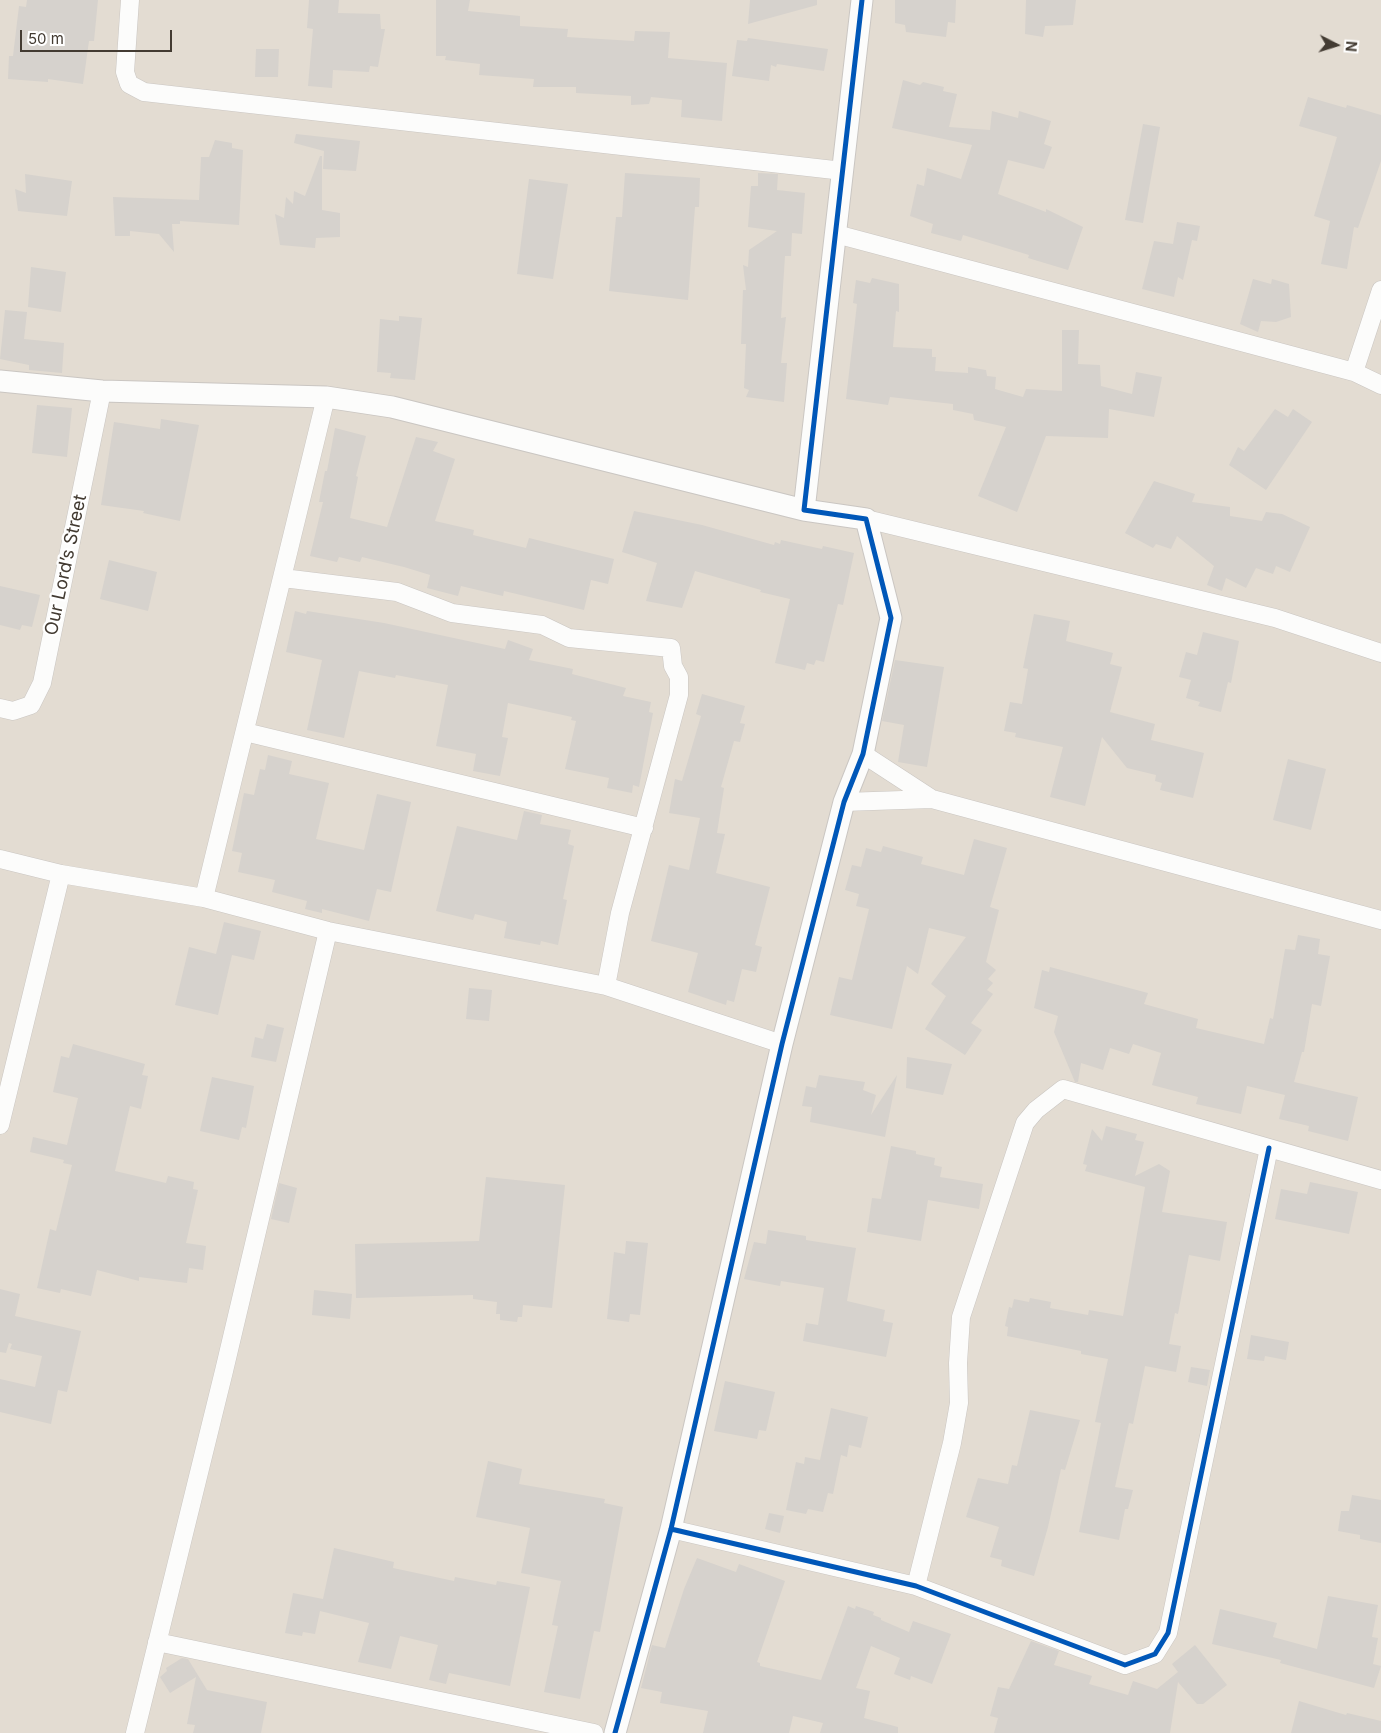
<!DOCTYPE html>
<meta charset="utf-8">
<style>
body{margin:0}
#map{position:relative;width:1381px;height:1733px;overflow:hidden;background:#eeeae6;font-family:Inter,sans-serif}
canvas{display:block}
.north{position:absolute;left:1311px;top:20px;width:50px;height:50px;-webkit-text-stroke:4px #fff;paint-order:stroke;rotate:95deg;font-size:14px;font-weight:700;line-height:20px;text-align:center;color:#433b32}
.north::after{content:'';display:block;margin:auto;width:18px;height:22px;background:#433b32;clip-path:polygon(50% 0,100% 100%,50% 72%,0 100%)}
.scale{position:absolute;left:20px;top:30px;width:152px;height:22px;box-sizing:border-box;border:2px solid #433b32;border-top:0;padding-left:6px;font-size:15px;line-height:18px;white-space:nowrap;color:#433b32;-webkit-text-stroke:4px #fff;paint-order:stroke}
</style>
<div id="map">
<canvas width="1381" height="1733"></canvas>
<div class="north">N</div>
<div class="scale">50 m</div>
</div>
<script>
const g = document.querySelector('canvas').getContext('2d');
g.lineJoin = 'round';
function fillPath(path, color) { g.fillStyle = color; g.fill(path, 'evenodd'); }
const toPath = rows => new Path2D(rows.map(r => 'M' + r).join(''));
function strokePath(path, color, width, dash) { g.strokeStyle = color; g.lineWidth = width; g.lineCap = dash ? 'butt' : 'round'; g.setLineDash(dash || []); g.stroke(path); }
function write(font, color, halo, rows, align = 'center') {
  g.font = font + ' Inter,sans-serif'; g.lineWidth = 4.5; g.setLineDash([]); g.textBaseline = 'middle'; g.strokeStyle = halo; g.fillStyle = color; for (const [text, x, y, turn = 0] of rows) {
    g.save(); g.translate(x, y); g.rotate((+turn || 0) * Math.PI / 180); g.textAlign = isNaN(turn) ? turn : align; if (halo) g.strokeText(text, 0, 0); g.fillText(text, 0, 0); g.restore();
  }
}
const residential = toPath([
 [0,0,1381,0,1381,1733,0,1733]
]);
const building = toPath([
 [27,0,98,0,94,41,89,41,83,84,48,79,48,82,8,79,9,56,13,56,19,6,26,7],
 [309,0,339,0,338,13,380,14,381,29,385,29,378,67,370,66,369,72,333,70,332,88,308,86,313,29,307,28],
 [436,0,470,0,468,11,520,16,520,26,568,29,567,37,634,41,635,31,670,32,668,58,727,63,722,121,681,117,682,100,651,97,649,104,631,105,631,96,576,93,576,87,533,87,534,79,479,75,480,64,445,60,446,56,436,56],
 [750,0,817,0,817,5,748,24],
 [895,0,956,0,955,23,948,22,946,37,906,32,905,25,895,23],
 [1026,0,1076,0,1073,25,1045,26,1043,37,1025,34],
 [748,38,828,49,824,71,777,64,776,67,771,65,769,81,732,76,737,40,747,41],
 [256,49,279,49,278,77,255,77],
 [903,80,920,85,923,82,944,87,943,91,957,94,949,127,990,130,992,111,1018,118,1019,111,1051,121,1044,144,1052,147,1044,169,1008,160,998,194,1046,212,1046,209,1083,227,1068,270,1028,258,1029,255,963,235,961,241,931,233,933,224,910,216,917,184,924,186,927,168,961,179,972,145,892,128],
 [1308,97,1346,108,1347,105,1381,115,1381,161,1358,228,1354,227,1347,269,1321,264,1330,221,1314,216,1337,137,1299,126],
 [1143,124,1160,127,1143,223,1125,220],
 [296,134,360,141,356,171,323,169,324,151,294,143],
 [215,140,232,143,232,148,243,150,239,225,180,221,180,224,172,224,174,252,159,234,130,231,130,236,115,236,113,197,199,200,201,157,209,157],
 [320,156,322,156,322,210,340,213,340,237,316,238,315,248,280,245,275,214,284,218,286,197,293,204,294,191,305,196],
 [625,173,700,178,699,207,695,207,688,300,609,291,616,217,622,217],
 [758,173,778,174,777,190,805,193,802,234,792,233,791,256,785,256,781,318,786,317,781,363,787,363,784,402,746,397,749,390,744,388,746,344,741,344,743,290,746,290,743,265,748,267,749,250,777,231,748,227,751,186,758,186],
 [25,174,72,181,67,216,18,211,15,189,26,193],
 [529,179,568,184,553,279,517,274],
 [1177,222,1200,226,1197,241,1192,240,1183,280,1178,277,1174,297,1142,289,1154,241,1173,244],
 [31,267,66,272,61,312,28,307],
 [872,278,899,284,899,312,896,311,893,347,932,349,932,357,936,357,935,371,968,373,968,367,986,370,987,376,996,377,995,389,1023,397,1026,389,1062,391,1062,330,1079,330,1078,364,1100,365,1101,386,1132,394,1136,372,1162,377,1154,417,1109,409,1108,438,1046,436,1017,512,978,496,1006,427,974,420,973,414,953,410,953,404,890,397,888,405,846,399,857,304,853,303,856,280,870,283],
 [1253,279,1271,284,1272,279,1289,284,1291,317,1276,322,1261,321,1258,332,1240,324],
 [5,310,27,312,24,339,64,343,62,373,29,370,29,365,0,359],
 [399,316,422,318,415,380,390,378,391,373,377,372,380,319,399,321],
 [37,405,72,408,67,457,32,453],
 [1275,409,1288,417,1293,409,1312,422,1266,490,1229,465,1238,447,1244,451],
 [161,419,199,425,180,521,143,513,144,511,101,505,114,422,160,429],
 [335,428,366,436,356,476,358,477,350,518,387,527,416,437,438,442,433,451,455,459,435,521,474,530,473,535,526,548,529,538,614,559,608,584,591,580,584,610,504,591,503,596,461,586,458,596,427,588,430,575,404,567,362,557,360,562,339,557,337,562,310,556,323,502,319,502,325,471,327,471],
 [1154,481,1195,494,1192,502,1230,507,1230,516,1262,521,1266,512,1282,514,1310,527,1290,572,1276,566,1273,574,1256,568,1246,588,1226,578,1222,591,1207,585,1214,566,1177,536,1171,549,1156,544,1153,548,1125,533],
 [634,511,702,525,774,545,775,542,780,544,781,540,822,549,823,546,854,553,843,605,838,604,824,662,816,660,814,665,807,663,805,670,775,663,790,599,760,592,761,590,695,571,682,608,646,601,657,563,622,552],
 [109,560,157,572,148,611,100,599],
 [0,586,40,595,32,627,22,625,20,630,0,625],
 [295,611,306,614,307,611,384,623,505,649,508,640,533,649,529,660,573,669,572,674,626,688,623,696,651,702,649,712,653,713,639,787,633,785,632,793,607,788,609,778,565,769,576,721,571,720,572,717,508,703,502,737,508,738,500,776,473,771,476,754,436,746,448,685,396,675,395,678,359,671,344,738,307,730,322,660,286,652],
 [1034,614,1070,621,1066,641,1113,653,1110,664,1122,667,1110,712,1155,724,1151,740,1204,753,1193,798,1160,790,1162,783,1155,781,1156,775,1127,768,1102,737,1085,806,1050,797,1063,747,1015,737,1016,733,1004,731,1010,702,1022,704,1028,669,1023,668],
 [1203,632,1239,641,1231,683,1228,682,1221,712,1198,706,1200,702,1186,698,1191,680,1179,677,1186,652,1197,655],
 [895,660,944,667,927,767,898,762,904,725,882,721],
 [702,694,745,706,740,723,745,724,740,742,734,741,721,787,724,788,717,833,725,834,716,873,770,887,755,945,762,947,756,972,742,969,734,1002,727,1000,726,1005,688,992,698,953,651,941,669,865,689,870,700,818,669,813,675,779,682,781,701,716,696,714],
 [268,755,292,761,289,774,329,783,316,839,364,850,377,794,411,802,391,892,377,889,369,921,322,909,322,913,305,909,307,901,272,892,275,880,238,872,242,853,232,851,244,793,254,795,260,769,265,770],
 [1288,759,1326,769,1311,830,1273,820],
 [524,811,542,815,540,824,571,830,568,844,574,846,563,899,567,900,558,945,541,941,540,945,504,938,507,922,475,914,473,920,436,911,457,826,517,840],
 [974,839,1007,848,990,907,999,910,986,962,996,970,988,979,993,983,987,990,993,994,971,1023,982,1030,965,1055,925,1029,946,996,931,984,966,937,929,928,918,974,907,966,892,1029,830,1015,839,977,852,980,869,909,856,906,859,894,845,890,852,865,861,867,866,848,881,852,883,846,923,857,921,864,964,875],
 [224,922,261,931,254,960,232,955,218,1015,175,1005,189,947,216,954],
 [1298,935,1320,939,1318,954,1330,956,1321,1006,1312,1004,1304,1052,1302,1052,1294,1082,1358,1097,1348,1141,1308,1131,1309,1126,1279,1119,1285,1095,1247,1086,1241,1114,1196,1104,1198,1097,1152,1085,1161,1053,1133,1044,1129,1054,1110,1048,1103,1070,1081,1063,1078,1082,1075,1082,1054,1032,1058,1016,1034,1008,1042,970,1049,972,1050,967,1148,993,1144,1004,1198,1019,1196,1028,1264,1044,1270,1018,1273,1019,1285,949,1295,950],
 [469,988,492,990,489,1021,466,1019],
 [267,1024,284,1028,276,1062,251,1057,255,1037,263,1039],
 [73,1044,145,1064,142,1075,148,1076,141,1109,130,1106,115,1171,166,1183,168,1176,194,1182,193,1189,198,1190,186,1243,206,1246,203,1270,189,1268,187,1283,139,1277,139,1281,97,1270,91,1296,61,1289,60,1293,37,1288,50,1229,56,1231,72,1165,63,1163,64,1160,30,1152,33,1137,67,1145,78,1098,53,1092,61,1056,69,1058],
 [907,1057,952,1064,943,1095,906,1088],
 [819,1075,865,1082,863,1090,876,1095,871,1115,897,1075,885,1137,810,1122,812,1107,802,1106,806,1086,816,1088],
 [212,1077,254,1086,246,1128,242,1127,239,1140,200,1131],
 [1106,1126,1137,1134,1135,1140,1144,1142,1135,1176,1159,1164,1170,1171,1162,1212,1227,1222,1220,1261,1189,1255,1178,1314,1175,1313,1169,1344,1181,1346,1176,1372,1145,1366,1133,1424,1129,1423,1115,1487,1133,1490,1128,1509,1125,1509,1119,1540,1079,1532,1101,1423,1095,1422,1108,1359,1081,1354,1081,1351,1007,1336,1008,1327,1005,1326,1009,1307,1012,1308,1014,1299,1029,1302,1030,1298,1051,1302,1050,1308,1088,1315,1089,1310,1123,1316,1145,1187,1085,1171,1087,1165,1083,1164,1092,1129,1102,1141],
 [891,1146,916,1151,916,1154,935,1158,934,1165,942,1167,940,1177,983,1184,979,1209,928,1200,921,1241,867,1232,872,1198,881,1199],
 [486,1177,565,1185,552,1308,523,1305,522,1317,518,1317,517,1322,500,1320,500,1314,496,1314,497,1302,473,1299,473,1295,356,1298,355,1244,479,1241],
 [1310,1182,1358,1192,1349,1234,1275,1219,1281,1189,1307,1194],
 [279,1183,297,1188,289,1223,271,1219],
 [768,1230,806,1236,806,1240,856,1248,847,1301,885,1310,883,1321,893,1323,886,1357,803,1341,806,1323,818,1325,824,1288,781,1281,780,1286,744,1279,754,1242,766,1244],
 [626,1241,648,1243,640,1315,630,1314,629,1322,607,1319,614,1252,625,1254],
 [0,1289,20,1294,15,1316,81,1331,67,1392,58,1390,51,1424,0,1412,0,1379,35,1387,42,1356,10,1349,12,1344,9,1343,6,1353,0,1352],
 [314,1290,352,1294,350,1319,312,1315],
 [1251,1335,1289,1342,1286,1360,1265,1356,1264,1361,1247,1359],
 [1191,1367,1210,1370,1207,1386,1188,1382],
 [725,1381,775,1392,766,1431,759,1430,757,1439,714,1431],
 [831,1408,868,1417,861,1448,849,1445,847,1457,841,1455,833,1494,828,1493,823,1512,808,1509,806,1514,786,1510,796,1462,804,1464,805,1457,820,1460],
 [1030,1410,1080,1420,1065,1470,1061,1469,1048,1527,1034,1576,1001,1566,1002,1560,990,1557,999,1527,966,1517,978,1478,1008,1484,1012,1465,1017,1466],
 [488,1461,522,1469,519,1484,605,1499,604,1503,623,1507,600,1632,594,1631,580,1699,544,1692,558,1626,552,1625,561,1581,521,1573,530,1528,476,1517],
 [1352,1495,1381,1500,1381,1543,1360,1539,1360,1535,1338,1531,1341,1511,1349,1511],
 [769,1513,784,1516,780,1533,765,1529],
 [334,1548,394,1562,393,1568,454,1581,455,1577,496,1585,497,1581,530,1587,510,1686,449,1673,446,1684,429,1680,438,1645,400,1636,391,1669,358,1662,369,1623,320,1611,315,1634,303,1632,302,1636,285,1633,293,1593,323,1599],
 [697,1558,736,1572,739,1564,785,1581,757,1662,760,1663,760,1666,821,1680,848,1606,855,1609,856,1606,874,1612,873,1615,881,1618,881,1620,909,1632,913,1621,951,1634,932,1684,911,1676,910,1680,894,1674,900,1658,871,1646,856,1688,870,1691,864,1718,898,1727,898,1733,820,1733,823,1723,793,1716,789,1733,703,1733,708,1711,660,1703,662,1692,641,1688,652,1645,665,1648,684,1589],
 [1328,1596,1378,1605,1372,1637,1378,1638,1373,1664,1381,1666,1374,1688,1280,1663,1281,1660,1212,1644,1220,1609,1277,1623,1273,1637,1317,1649],
 [1031,1641,1059,1651,1054,1665,1092,1676,1089,1684,1128,1695,1133,1681,1157,1689,1178,1672,1172,1664,1195,1645,1227,1685,1203,1704,1197,1704,1178,1682,1170,1733,994,1733,998,1718,990,1716,998,1687,1009,1689],
 [182,1658,188,1659,207,1690,267,1702,261,1733,193,1733,195,1725,187,1724,196,1677,170,1693,160,1677,167,1671,166,1668],
 [1299,1701,1346,1715,1347,1713,1381,1721,1381,1733,1291,1733]
]);
const minor = toPath([
 [130,0,125,72,129,84,144,92,843,171],
 [836,234,1354,372,1381,385],
 [1354,372,1381,290],
 [866,519,1275,618,1381,653],
 [283,578,397,592,452,613,542,625,569,638,671,648,673,666,679,677,679,695,620,913,606,986],
 [0,708,13,711,31,705,42,683,102,391],
 [245,732,644,828],
 [863,754,932,799],
 [844,802,932,799,1381,920],
 [0,859,61,874,204,898,328,931,606,986,782,1044],
 [204,898,326,397],
 [0,1125,61,874],
 [671,1529,916,1586,1125,1665,1155,1654,1168,1633,1269,1148],
 [916,1586,952,1443,959,1403,958,1363,961,1317,1025,1123,1036,1110,1063,1089,1381,1180],
 [157,1642,594,1733],
 [135,1733,224,1371,328,931]
]);
const tertiary = toPath([
 [0,381,102,391,326,397,392,407,804,510],
 [615,1733,671,1529,782,1044,844,802,863,754,891,618,866,519,804,510,862,0]
]);
const cycleway = toPath([
 [671,1529,916,1586,1125,1665,1155,1654,1168,1633,1269,1148],
 [615,1733,671,1529,782,1044,844,802,863,754,891,618,866,519,804,510,862,0]
]);
const streetNames = [
 ["Our Lord’s Street",66,565,-78]
];
fillPath(residential, '#e3dcd2');
fillPath(building, '#d6d2cd');
strokePath(minor, '#cac6c2', 19);
strokePath(tertiary, '#cac6c2', 23);
strokePath(minor, '#fcfcfb', 18);
strokePath(tertiary, '#fcfcfb', 21);
strokePath(cycleway, '#0057b8', 5);
write('18px', '#433b32', '#fff', streetNames);
</script>
